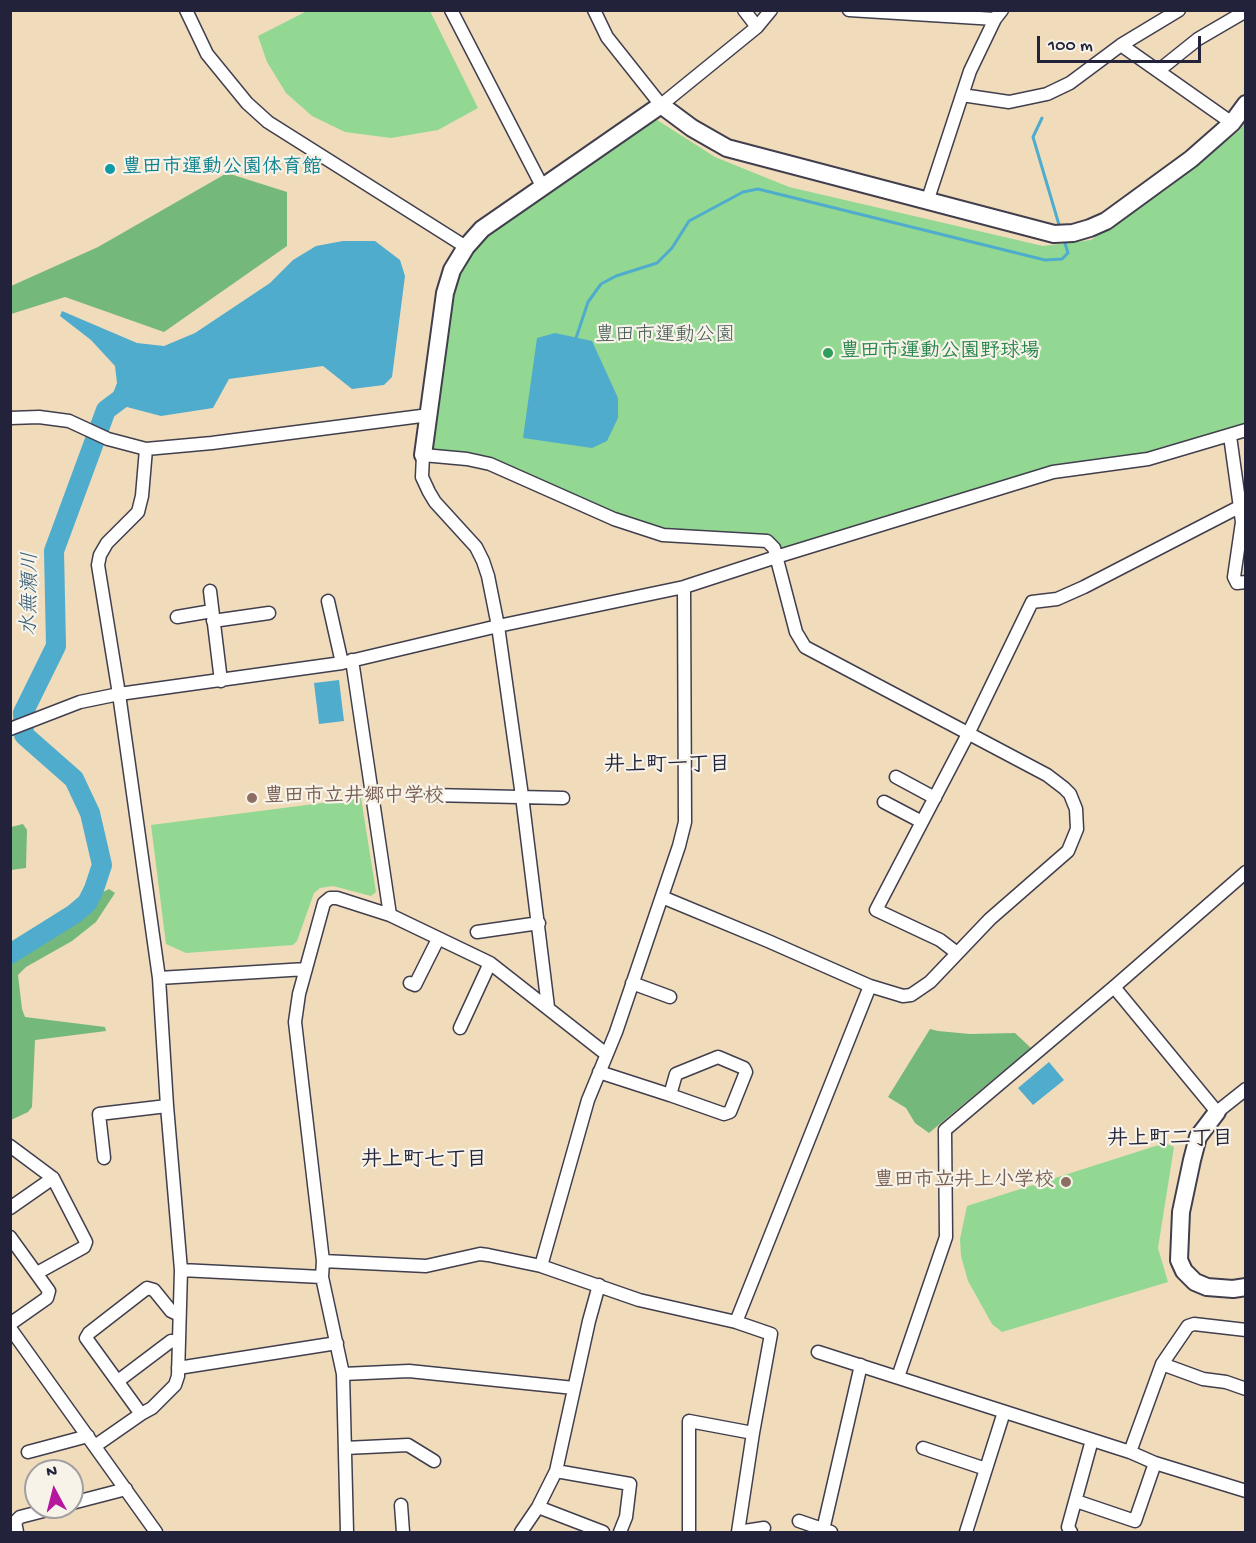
<!DOCTYPE html>
<meta charset="utf-8">
<style>
body{margin:0}
#map{position:relative;width:1256px;height:1543px;overflow:hidden;background:#f0dcbb;font-family:"Gochi Hand",sans-serif}
canvas{display:block}
.frame{position:absolute;inset:0;border:12px solid #22223b;pointer-events:none}
.north{position:absolute;left:24px;top:1459px;width:60px;height:60px;box-sizing:border-box;background:#f7f3e8;border:2px solid #a29fa3;border-radius:50%;rotate:353deg;font-size:16px;font-weight:700;line-height:24px;text-align:center;color:#22223b}
.north::after{content:'';display:block;margin:auto;width:21px;height:27px;background:#b5179e;clip-path:polygon(50% 0,100% 100%,50% 72%,0 100%)}
.scale{position:absolute;left:1037px;top:36px;width:164px;height:27px;box-sizing:border-box;border:3px solid #22223b;border-top:0;padding-left:8px;font-size:18px;line-height:21px;white-space:nowrap;color:#22223b;-webkit-text-stroke:4px #f7f3e8;paint-order:stroke}
</style>
<div id="map">
<canvas width="1256" height="1543"></canvas>
<div class="frame"></div>
<div class="north">N</div>
<div class="scale">100 m</div>
</div>
<script>
const g = document.querySelector('canvas').getContext('2d');
g.lineJoin = 'round';
function fillPath(path, color) { g.fillStyle = color; g.fill(path, 'evenodd'); }
const toPath = rows => new Path2D(rows.map(r => 'M' + r).join(''));
function strokePath(path, color, width, dash) { g.strokeStyle = color; g.lineWidth = width; g.lineCap = dash ? 'butt' : 'round'; g.setLineDash(dash || []); g.stroke(path); }
function write(font, color, halo, rows, align = 'center') {
  g.font = font + ' "Gochi Hand","Klee One",sans-serif'; g.lineWidth = 4.5; g.setLineDash([]); g.textBaseline = 'middle'; g.strokeStyle = halo; g.fillStyle = color; for (const [text, x, y, turn = 0] of rows) {
    g.save(); g.translate(x, y); g.rotate((+turn || 0) * Math.PI / 180); g.textAlign = isNaN(turn) ? turn : align; if (halo) g.strokeText(text, 0, 0); g.fillText(text, 0, 0); g.restore();
  }
}
const green = toPath([
 [309,10,430,11,478,108,438,130,391,138,345,132,312,116,286,93,267,62,258,36],
 [654,118,715,157,789,187,1043,246,1091,240,1167,189,1240,130,1245,122,1245,426,1225,435,1136,456,1048,467,781,554,774,541,654,530,496,470,428,448,454,282,482,237],
 [361,798,376,892,371,896,333,886,320,888,314,893,297,941,293,945,186,953,166,944,151,825],
 [1165,1143,1174,1147,1158,1248,1168,1282,1002,1332,992,1324,968,1281,961,1256,960,1239,967,1206]
]);
const forest = toPath([
 [227,173,287,192,287,246,164,332,65,297,11,314,11,286,98,247],
 [23,824,27,830,26,868,11,870,11,827],
 [109,889,115,893,96,922,72,941,26,967,18,975,22,1009,25,1017,105,1027,106,1031,35,1040,32,1107,28,1112,11,1120,11,958,77,917,99,894],
 [930,1029,938,1031,970,1034,1015,1033,1031,1048,929,1133,915,1123,906,1108,888,1097]
]);
const water = toPath([
 [343,241,375,241,400,260,405,276,392,377,384,385,352,389,323,366,229,379,213,408,161,416,123,406,112,396,117,383,115,366,91,340,60,316,62,311,137,343,164,346,195,333,270,283,293,260,316,246],
 [555,333,592,341,618,398,618,418,607,441,592,448,523,438,537,338],
 [339,680,344,721,319,724,314,683],
 [1049,1062,1064,1080,1033,1105,1018,1088]
]);
const stream = toPath([
 [1042,118,1033,137,1060,228],
 [576,338,588,302,601,284,616,276,657,263,672,248,689,221,743,192,758,189,1045,260,1062,259,1068,253,1064,240]
]);
const river = toPath([
 [10,954,74,914,87,903,94,889,102,865,90,813,74,779,24,735,23,713,56,646,54,551,106,410,138,386]
]);
const street = toPath([
 [186,10,207,54,247,103,268,122,466,247],
 [451,10,542,186],
 [594,10,607,37,661,105,757,27,771,10],
 [744,10,757,27],
 [849,10,995,19],
 [1121,45,1232,123],
 [1158,71,1198,39,1246,11],
 [962,95,1009,102,1047,94,1070,83,1121,45,1179,10],
 [927,202,970,71,995,19,1002,10],
 [10,418,39,417,69,421,108,439,146,449,212,443,429,415],
 [1230,436,1242,522,1234,577,1237,583,1246,582],
 [210,591,221,681],
 [328,601,342,663],
 [177,617,212,611],
 [213,621,269,613],
 [352,660,390,915],
 [10,729,80,702,119,694,342,663,498,626,684,587,776,557,1053,472,1148,459,1246,430],
 [896,777,935,798],
 [431,795,563,798],
 [884,802,922,822],
 [477,932,539,923],
 [957,953,940,940,876,910,968,734,1032,602,1057,599,1084,587,1241,506],
 [159,978,306,969],
 [410,983,415,985,438,939],
 [632,983,670,997],
 [1114,987,1217,1112,1246,1089],
 [548,1007,522,796,498,626,488,576,483,561,476,547,435,502,429,492,422,477,423,455,467,459,490,464,614,519,663,535,767,541,774,548,796,632,805,647,1047,775,1064,788,1070,794,1076,809,1077,829,1068,851,990,919,930,982,911,995,903,996,870,986,768,941,662,897],
 [460,1028,490,963],
 [718,1057,744,1068,746,1072,730,1112,724,1114,670,1095,676,1074,718,1057],
 [599,1072,670,1095],
 [10,1146,53,1178,86,1242,84,1247,37,1273],
 [104,1158,99,1114,167,1106],
 [10,1208,53,1178],
 [10,1237,49,1291,47,1298,10,1324],
 [323,1261,426,1266,480,1254,488,1255,541,1266,639,1300,736,1322,771,1334,753,1433,738,1532],
 [541,1266,588,1100,616,1032,679,846,685,822,684,587],
 [181,1270,322,1277],
 [736,1322,870,986],
 [10,1328,156,1532],
 [818,1352,1130,1452,1155,1463,1246,1491],
 [1162,1364,1203,1379,1226,1382,1246,1389],
 [178,1368,337,1343],
 [343,1374,409,1371,574,1388],
 [898,1377,946,1237,945,1130,1114,987,1246,872],
 [118,1381,171,1341,179,1342],
 [141,1414,86,1338,89,1333,147,1288,154,1290,171,1311,179,1315],
 [95,1446,141,1414,152,1408,175,1385,178,1376,181,1270,167,1106,159,978,119,694,98,565,100,555,107,543,138,512,142,496,146,449],
 [345,1448,408,1445,434,1461],
 [923,1448,986,1469],
 [28,1452,88,1436],
 [1130,1452,1162,1364,1188,1326,1194,1324,1246,1330],
 [556,1471,630,1484,626,1517,620,1532],
 [1076,1501,1135,1521,1155,1463],
 [72,1503,126,1489],
 [401,1505,403,1532],
 [538,1507,603,1532],
 [799,1521,831,1532],
 [823,1530,861,1365],
 [17,1532,15,1522,20,1517,59,1507],
 [347,1532,343,1374,322,1277,323,1261,295,1022,299,994,324,903,330,898,337,898,390,915,490,963,606,1054],
 [521,1532,538,1507,556,1471,589,1321,599,1285],
 [689,1532,689,1421,753,1433],
 [738,1532,764,1528],
 [966,1532,1004,1412],
 [1071,1532,1068,1527,1092,1440]
]);
const secondary = toPath([
 [423,455,445,293,452,270,466,247,482,229,661,105,692,128,727,148,1054,234,1073,233,1090,228,1106,221,1191,159,1232,123,1246,104],
 [1217,1112,1198,1137,1192,1160,1181,1212,1179,1260,1184,1271,1195,1282,1207,1287,1233,1289,1246,1287]
]);
const markers = [
 [110,169,6,"#0f9aa8"],
 [828,353,6,"#2e9e5b"],
 [252,798,6,"#8d6e63"],
 [1066,1182,6,"#8d6e63"]
];
const cultureNames = [
 ["豊田市運動公園体育館",122,169]
];
const parkNames = [
 ["豊田市運動公園",665,337]
];
const leisureNames = [
 ["豊田市運動公園野球場",840,353]
];
const educationNames = [
 ["豊田市立井郷中学校",264,798],
 ["豊田市立井上小学校",1054,1182,"right"]
];
const waterNames = [
 ["水無瀬川",32,594,-89]
];
const neighbourhoodNames = [
 ["井上町一丁目",667,767],
 ["井上町二丁目",1170,1141],
 ["井上町七丁目",424,1162]
];
fillPath(green, '#92d892');
fillPath(forest, '#75b87c');
fillPath(water, '#4faccd');
strokePath(stream, '#4faccd', 3);
strokePath(river, '#4faccd', 20);
strokePath(street, '#413e4e', 15);
strokePath(secondary, '#413e4e', 20);
strokePath(street, '#fff', 12);
strokePath(secondary, '#fff', 16);
for (const [x, y, r, color] of markers) { const dot = new Path2D(); dot.arc(x, y, r, 0, 2 * Math.PI); g.fillStyle = color; g.fill(dot); strokePath(dot, '#f7f3e8', 2); }
write('bold 20px', '#0d838f', '#f7f3e8', cultureNames, 'left');
write('20px', '#445955', '#f7f3e8', parkNames);
write('bold 20px', '#27864d', '#f7f3e8', leisureNames, 'left');
write('bold 20px', '#785e54', '#f7f3e8', educationNames, 'left');
write('italic 21px', '#345975', '#f7f3e8', waterNames);
write('bold 21px', '#22223b', '#f7f3e8', neighbourhoodNames);
</script>
